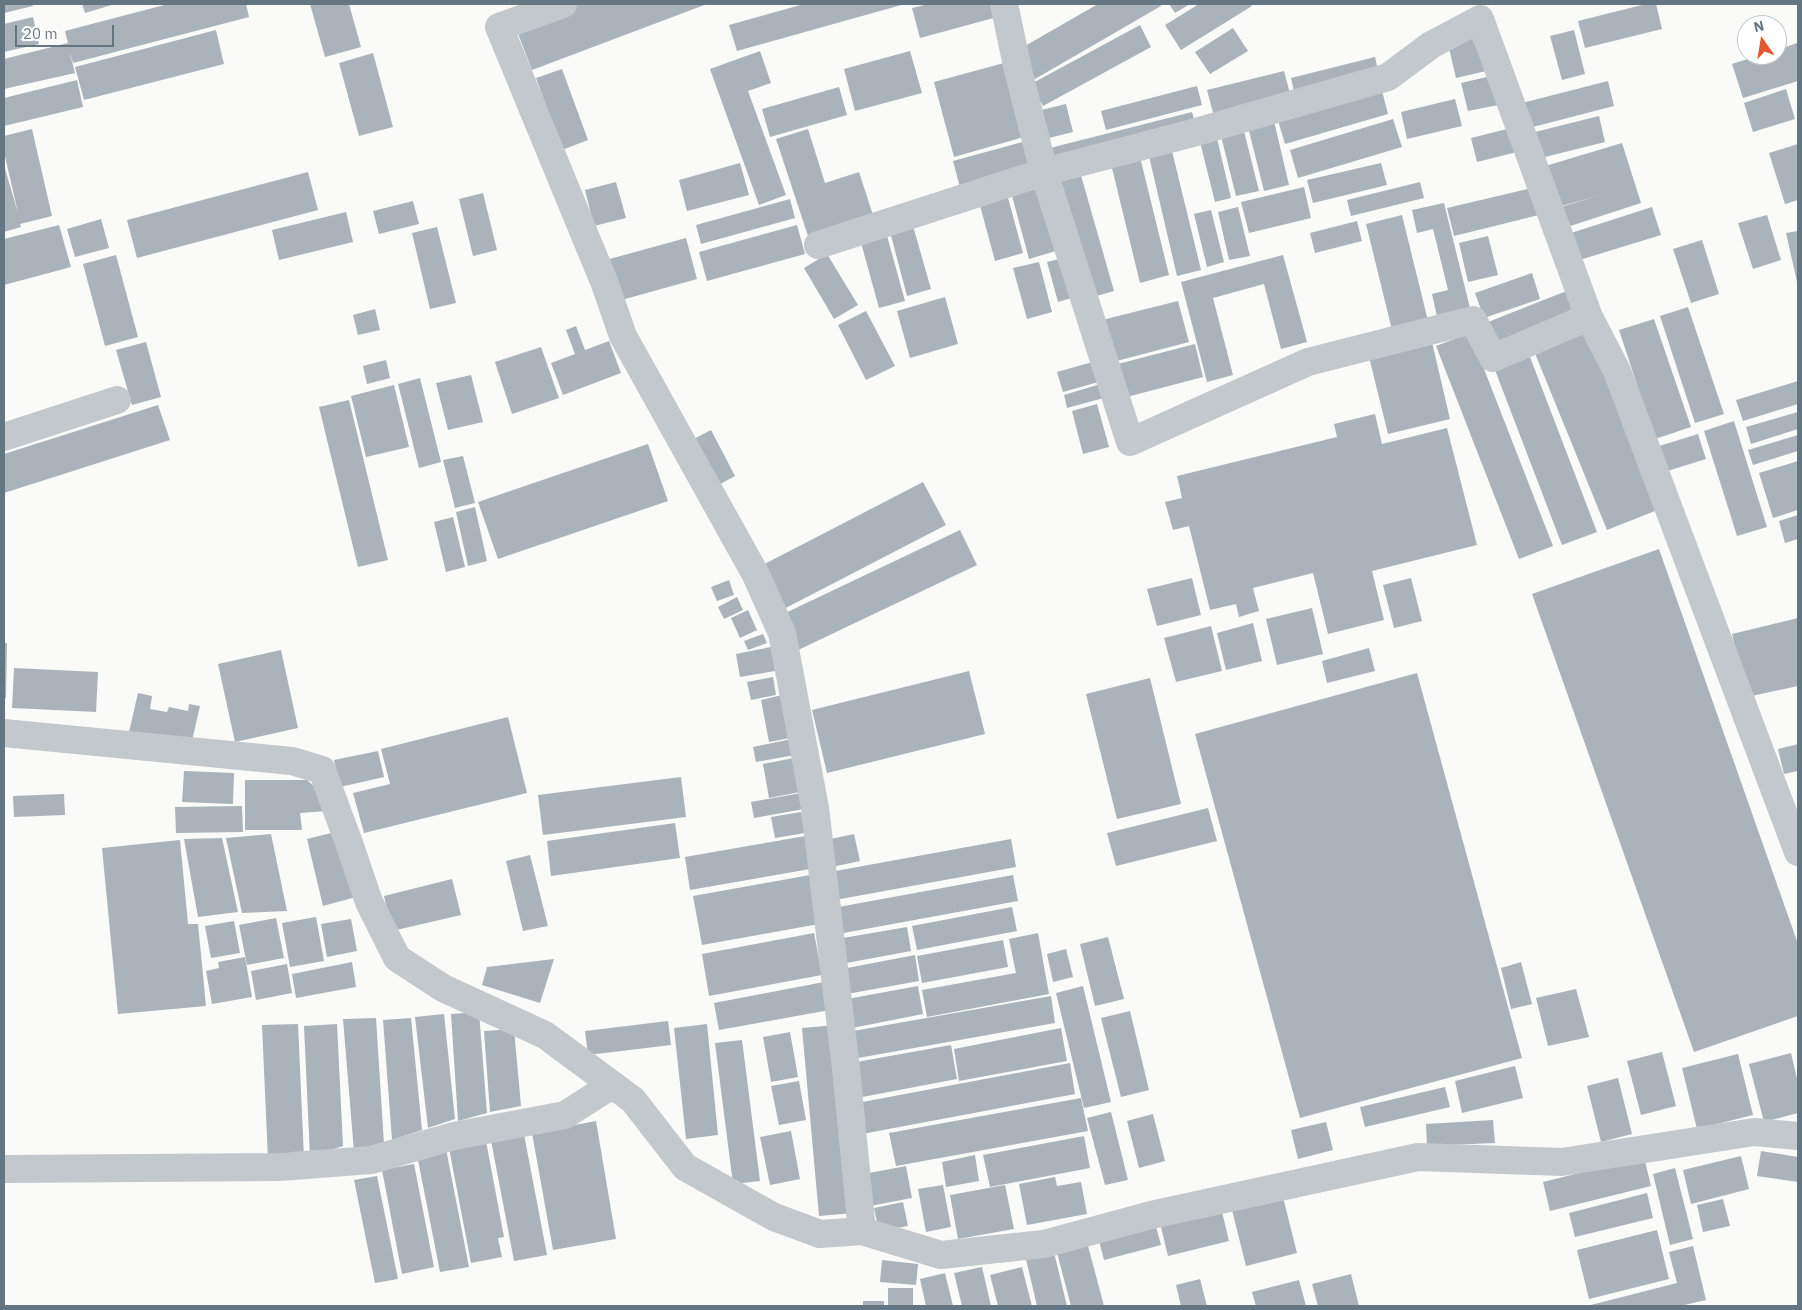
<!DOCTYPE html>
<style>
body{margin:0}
#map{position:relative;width:1802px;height:1310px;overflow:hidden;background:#fafaf8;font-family:"IBM Plex Sans",sans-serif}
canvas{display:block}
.frame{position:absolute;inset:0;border:5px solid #657683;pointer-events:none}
.north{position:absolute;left:1737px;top:15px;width:50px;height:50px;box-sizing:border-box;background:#fff;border:1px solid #c1c8cd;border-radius:50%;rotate:347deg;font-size:14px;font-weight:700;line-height:20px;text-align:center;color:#657683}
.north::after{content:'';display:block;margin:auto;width:18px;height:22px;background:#e4572e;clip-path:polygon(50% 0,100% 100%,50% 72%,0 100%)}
.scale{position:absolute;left:15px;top:25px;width:99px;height:22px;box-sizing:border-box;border:2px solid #657683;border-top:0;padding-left:6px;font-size:15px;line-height:18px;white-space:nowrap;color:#657683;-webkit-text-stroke:4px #fff;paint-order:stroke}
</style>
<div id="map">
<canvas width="1802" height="1310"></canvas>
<div class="frame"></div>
<div class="north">N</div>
<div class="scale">20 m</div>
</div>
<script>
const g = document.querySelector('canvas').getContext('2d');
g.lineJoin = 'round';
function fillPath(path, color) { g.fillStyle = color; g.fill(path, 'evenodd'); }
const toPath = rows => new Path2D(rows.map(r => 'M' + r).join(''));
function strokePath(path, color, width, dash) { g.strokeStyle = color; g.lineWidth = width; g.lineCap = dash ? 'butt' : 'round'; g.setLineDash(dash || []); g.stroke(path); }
const building = toPath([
 [4,4,32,4,33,6,4,13],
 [82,4,115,4,85,13],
 [168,4,246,4,249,17,73,63,69,50,75,73,4,89,4,59,68,43,65,31],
 [310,4,349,4,361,47,325,57],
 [573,4,707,4,532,70,515,26],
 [804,4,905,4,737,51,729,25],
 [928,4,998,4,1001,16,920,38,912,8],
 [1098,4,1160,4,1161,6,1035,79,1018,50],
 [1169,4,1190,4,1175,13],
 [1199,4,1250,4,1252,6,1181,50,1165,25],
 [1646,4,1656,4,1662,29,1585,48,1578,21],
 [33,17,39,44,4,52,4,24],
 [1140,25,1151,47,1043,106,1031,84],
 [1233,28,1248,51,1210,74,1195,52],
 [216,30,224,64,84,100,75,67],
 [1574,30,1585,74,1562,80,1550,36],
 [1477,33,1486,71,1456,78,1447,40],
 [1797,43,1798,81,1743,98,1732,64,1760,55,1777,55,1777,50],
 [760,51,771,83,748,91,786,195,759,205,710,69],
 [910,51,922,93,855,111,844,69],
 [373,53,393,127,359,136,339,63],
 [1375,57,1379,75,1295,96,1291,78],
 [1004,63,1024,137,954,157,934,82],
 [562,69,588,140,562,150,536,78],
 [1284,71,1292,101,1215,120,1207,90],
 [1491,76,1498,105,1468,111,1461,83],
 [77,80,83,107,4,126,4,98],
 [1608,81,1614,106,1529,128,1522,103],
 [1197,86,1202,105,1106,130,1101,111],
 [839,87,847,115,770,137,762,109],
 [1381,87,1388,114,1285,144,1277,117],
 [1786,89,1795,119,1753,132,1744,103],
 [1455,99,1462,126,1407,139,1401,112],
 [1066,104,1073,132,1041,140,1033,112],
 [1192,112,1196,126,1054,162,1050,148],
 [1599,116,1605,142,1541,158,1535,132],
 [1393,119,1402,147,1298,178,1290,150],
 [1274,121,1289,185,1264,191,1248,127],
 [1243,127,1259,191,1236,196,1220,132],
 [1511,128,1517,152,1477,162,1471,138],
 [32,129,52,216,20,224,21,227,4,232,4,165,18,213,4,152,4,136],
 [808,129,825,183,859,172,873,215,808,236,776,139],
 [1216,134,1231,198,1215,202,1199,138],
 [1026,141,1035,171,961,191,953,161],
 [1622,143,1641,203,1561,229,1554,209,1604,194,1555,208,1542,167],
 [1798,144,1798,200,1785,204,1769,153],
 [1171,147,1201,270,1177,276,1148,152],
 [1140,157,1169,275,1140,283,1111,164],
 [740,163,749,195,687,211,679,180],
 [1381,163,1387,185,1313,203,1307,180],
 [308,172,318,210,137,258,127,220],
 [1080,172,1114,291,1086,299,1052,180],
 [616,182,626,218,594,226,585,190],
 [1420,182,1424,198,1351,216,1347,200],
 [1042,187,1059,250,1029,259,1012,196],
 [1304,187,1311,218,1249,233,1241,202],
 [1536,187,1543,214,1454,236,1447,208],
 [483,193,497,250,473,256,459,199],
 [1007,194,1023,253,995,261,979,202],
 [790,199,795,218,701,244,696,225],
 [413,201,419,224,379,234,373,211],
 [1444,203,1471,312,1438,321,1432,294,1448,290,1433,229,1417,233,1412,210],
 [1238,207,1250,256,1229,260,1218,212],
 [1652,207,1661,235,1573,262,1565,235],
 [1211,210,1224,262,1207,267,1194,214],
 [346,212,353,242,279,260,272,230],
 [1402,215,1428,321,1392,330,1366,224],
 [1767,215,1781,260,1753,269,1738,223],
 [101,219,109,248,75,257,67,229],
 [1357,221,1362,241,1315,253,1310,233],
 [59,225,71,267,4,285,4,239],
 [797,225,805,254,707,281,699,252],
 [913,226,931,289,907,296,890,232],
 [437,227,456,303,430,309,412,233],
 [1798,231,1798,281,1797,282,1786,233],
 [886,232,905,301,879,308,860,239],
 [1488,236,1498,275,1468,282,1459,243],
 [686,238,697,279,618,301,606,260],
 [1702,240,1719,294,1691,303,1673,249],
 [827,254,858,305,834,319,804,268],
 [116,255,138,337,105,346,83,264],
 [1283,255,1307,342,1281,349,1264,284,1213,298,1233,375,1207,382,1181,282],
 [1067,257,1078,296,1058,302,1047,262],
 [1039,262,1052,312,1027,319,1013,268],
 [1532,273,1540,299,1484,318,1475,293],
 [1569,290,1578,314,1493,348,1483,324],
 [945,297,958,344,910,358,897,311],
 [1178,301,1189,342,1109,363,1098,321],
 [1688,307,1724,414,1695,423,1660,316],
 [375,309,380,330,358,335,353,315],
 [866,311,895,366,866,380,838,325],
 [1654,319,1691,427,1655,439,1619,330],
 [1585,325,1660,509,1607,530,1532,346],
 [576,326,585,350,609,341,621,373,563,395,551,363,575,354,566,330],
 [1470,333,1553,546,1519,559,1436,346],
 [1431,338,1450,419,1388,434,1368,353],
 [146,342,161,397,132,405,116,350],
 [1195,344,1203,377,1123,398,1114,365],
 [541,347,559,398,512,414,495,362],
 [1530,357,1597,532,1562,545,1495,370],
 [386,360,390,378,367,384,363,366],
 [1096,361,1102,381,1063,392,1057,372],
 [471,375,483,422,448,430,436,383],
 [420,378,441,462,419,468,398,384],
 [1798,381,1798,404,1743,421,1736,400],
 [1107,382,1111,396,1067,408,1064,395],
 [394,385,409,447,366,457,351,396],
 [349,400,388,560,358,567,319,407],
 [1097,404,1109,447,1083,454,1072,411],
 [158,405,170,440,4,493,4,454],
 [1798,412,1798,429,1751,444,1746,427],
 [1375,414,1382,444,1447,428,1477,545,1372,571,1384,620,1328,634,1313,573,1253,588,1259,611,1239,617,1236,604,1210,610,1189,526,1173,530,1165,502,1182,498,1177,476,1337,437,1334,424],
 [1734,421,1767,527,1737,536,1704,431],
 [711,430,735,476,713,488,688,442],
 [1698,434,1706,459,1664,472,1656,447],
 [1798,435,1798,451,1753,465,1748,450],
 [648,444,668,501,498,559,478,502],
 [463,456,475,503,455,508,443,460],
 [1798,461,1798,510,1773,518,1759,473],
 [923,482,946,525,776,613,753,570],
 [475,507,487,561,468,566,456,512],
 [1798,515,1798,539,1785,543,1779,521],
 [453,517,465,567,446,572,434,522],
 [960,530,977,565,796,651,779,616],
 [1659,549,1798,944,1798,1016,1694,1052,1532,594],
 [1192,578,1201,615,1157,626,1147,589],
 [1411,578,1422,621,1394,628,1383,585],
 [729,580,734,595,717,601,711,587],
 [737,597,743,610,724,619,718,607],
 [1312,608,1323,654,1277,665,1266,619],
 [748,610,757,630,740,638,731,618],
 [1798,618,1798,686,1747,697,1732,634],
 [1253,623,1262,661,1226,670,1217,633],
 [1211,626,1222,671,1176,682,1164,638],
 [763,634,767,643,748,650,744,641],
 [4,643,7,643,6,698,4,698],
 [771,647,775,671,740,677,736,654],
 [1369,648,1375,671,1327,683,1322,661],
 [281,650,298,728,235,742,218,664],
 [14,668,98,672,96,712,12,708],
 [969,671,985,734,827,773,812,710],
 [1417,673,1522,1058,1300,1118,1195,734],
 [773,677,776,695,751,700,747,682],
 [1150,678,1181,804,1117,819,1086,694],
 [138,693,152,696,150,709,167,712,169,707,188,711,189,704,200,706,191,745,129,732],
 [782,695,790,738,769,742,761,700],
 [508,717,527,793,364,833,353,793,390,784,381,749],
 [792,739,795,755,756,762,753,747],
 [1798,744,1798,771,1784,774,1778,749],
 [378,751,384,777,340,787,334,760],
 [794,758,800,792,769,798,763,764],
 [184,771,234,773,233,804,182,802],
 [681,777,686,817,543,835,538,795],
 [245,780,307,780,316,788,327,811,300,813,302,830,245,830],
 [801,793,804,809,754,818,751,802],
 [64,794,65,815,14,817,13,796],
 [242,806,243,832,176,833,175,807],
 [1208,808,1217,841,1116,866,1107,833],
 [801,812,805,833,775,838,771,817],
 [675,823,680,858,551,876,547,841],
 [339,831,356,897,323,906,307,839],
 [271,834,287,911,242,913,226,838],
 [854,834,860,861,832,867,826,840],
 [811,835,816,868,690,890,685,857],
 [222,838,238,912,198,917,184,839],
 [1011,839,1016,867,835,900,830,872],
 [180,840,188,924,198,924,206,1006,118,1014,102,848],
 [530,855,548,926,523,931,506,861],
 [810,875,819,924,702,945,693,896],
 [1013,875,1018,901,838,934,833,908],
 [452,879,461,915,392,931,384,896],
 [1012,907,1017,931,917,950,912,926],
 [316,917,324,961,290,967,282,923],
 [276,918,284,958,247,965,239,925],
 [351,919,357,951,327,957,321,924],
 [234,921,240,953,211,958,205,926],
 [907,927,911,951,841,964,837,939],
 [814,933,822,975,709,996,702,954],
 [1038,933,1049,994,927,1017,922,990,1016,973,1009,939],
 [1108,937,1124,999,1095,1006,1080,944],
 [1003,940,1008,967,922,983,917,956],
 [1066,949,1073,977,1053,982,1047,954],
 [915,955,919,981,847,994,842,969],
 [245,957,252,997,212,1004,206,971,219,968,218,962],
 [554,959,540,1003,482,985,487,967],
 [352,962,356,987,296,998,292,974],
 [1521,962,1532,1004,1511,1009,1501,968],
 [287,964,292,993,256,1000,251,971],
 [824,982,830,1010,719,1030,714,1003],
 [918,986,923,1014,852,1028,847,999],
 [1083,986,1111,1102,1084,1108,1056,993],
 [1576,989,1589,1037,1548,1046,1536,998],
 [1051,996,1055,1023,858,1058,853,1031],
 [1130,1011,1149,1090,1121,1097,1101,1018],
 [479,1012,487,1113,458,1121,451,1014],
 [444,1014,455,1119,428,1128,415,1017],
 [376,1018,384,1144,354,1152,343,1019],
 [411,1018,422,1130,392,1140,383,1020],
 [668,1021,671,1045,588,1055,585,1031],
 [298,1024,304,1158,268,1160,262,1025],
 [337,1024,343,1146,310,1157,304,1026],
 [707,1024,718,1135,686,1139,674,1028],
 [836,1025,853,1213,819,1216,802,1028],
 [1061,1028,1067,1061,959,1081,954,1049],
 [514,1029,521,1106,490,1112,484,1031],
 [790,1032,798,1077,771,1082,763,1037],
 [742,1040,760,1181,733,1184,715,1043],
 [951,1045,957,1079,857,1098,851,1063],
 [1662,1052,1676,1106,1641,1115,1627,1061],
 [1791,1053,1798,1083,1798,1113,1764,1122,1749,1064],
 [1738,1054,1753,1115,1697,1129,1682,1068],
 [1070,1063,1075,1094,862,1134,857,1103],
 [1515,1066,1523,1098,1462,1113,1455,1081],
 [1618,1078,1632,1134,1601,1142,1587,1086],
 [799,1081,806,1120,779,1125,771,1086],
 [1445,1087,1450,1107,1365,1127,1360,1107],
 [1081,1098,1088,1131,896,1166,889,1133],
 [1111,1112,1128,1180,1105,1185,1087,1118],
 [1153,1114,1165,1161,1139,1168,1127,1121],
 [1493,1120,1495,1143,1427,1146,1426,1124],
 [596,1121,616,1239,553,1250,532,1133],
 [1326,1122,1333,1150,1298,1159,1291,1130],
 [523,1129,547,1255,514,1261,490,1135],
 [791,1131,800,1179,770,1185,760,1137],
 [1084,1136,1090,1168,990,1187,983,1155],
 [486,1141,504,1237,498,1238,502,1257,471,1263,449,1148],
 [446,1149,469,1267,440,1272,417,1155],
 [1761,1151,1798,1157,1798,1182,1757,1176],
 [975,1155,979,1181,946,1187,942,1162],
 [1741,1156,1749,1189,1691,1204,1683,1170],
 [1644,1157,1651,1186,1550,1211,1543,1182],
 [414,1164,434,1267,402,1274,382,1170],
 [906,1166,912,1198,870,1206,864,1174],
 [1675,1168,1693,1239,1670,1245,1653,1174],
 [377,1176,398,1279,375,1283,354,1180],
 [1055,1177,1057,1186,1081,1182,1087,1214,1027,1225,1019,1184],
 [943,1185,951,1227,926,1232,918,1189],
 [1005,1185,1014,1229,958,1239,950,1195],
 [1647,1193,1653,1218,1575,1237,1569,1213],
 [1283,1197,1297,1253,1246,1266,1232,1210],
 [1723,1199,1730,1226,1703,1232,1697,1205],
 [903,1202,908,1226,879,1231,874,1208],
 [1222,1212,1229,1241,1168,1256,1161,1227],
 [1155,1223,1161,1245,1104,1260,1098,1237],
 [1657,1230,1669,1279,1589,1299,1577,1250],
 [1087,1242,1104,1306,1071,1306,1056,1249],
 [1693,1246,1706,1300,1680,1306,1587,1306,1677,1283,1669,1252],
 [1053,1248,1067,1306,1037,1306,1025,1255],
 [882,1260,918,1264,916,1285,880,1282],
 [982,1267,991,1306,962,1306,954,1273],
 [1022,1267,1032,1306,998,1306,990,1275],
 [945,1273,953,1306,926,1306,920,1279],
 [1351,1274,1359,1306,1318,1306,1312,1284],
 [1200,1279,1207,1306,1181,1306,1176,1285],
 [1299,1280,1306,1306,1256,1306,1252,1292],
 [888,1288,913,1288,913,1306,888,1306],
 [863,1301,884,1301,884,1306,863,1306]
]);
const minor = toPath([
 [563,4,499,27,605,284,623,336,756,575,782,633,815,808,846,1069,862,1231],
 [1004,4,1018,70,1044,172,1130,442,1308,362,1473,320,1493,358,1589,317],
 [818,245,1044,172,1189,134,1388,77,1431,45,1480,19,1589,317,1617,371,1798,852],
 [4,437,117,400],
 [4,733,292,761,322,770,349,843,369,902,397,958,443,988,545,1035,633,1100,685,1167,774,1217,820,1234,862,1231,941,1255,1044,1244,1151,1215,1418,1157,1562,1162,1754,1132,1798,1136],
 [4,1169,280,1167,371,1160,454,1136,565,1115,612,1085]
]);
fillPath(building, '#aab3b9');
strokePath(minor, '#c3c8cc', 28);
</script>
